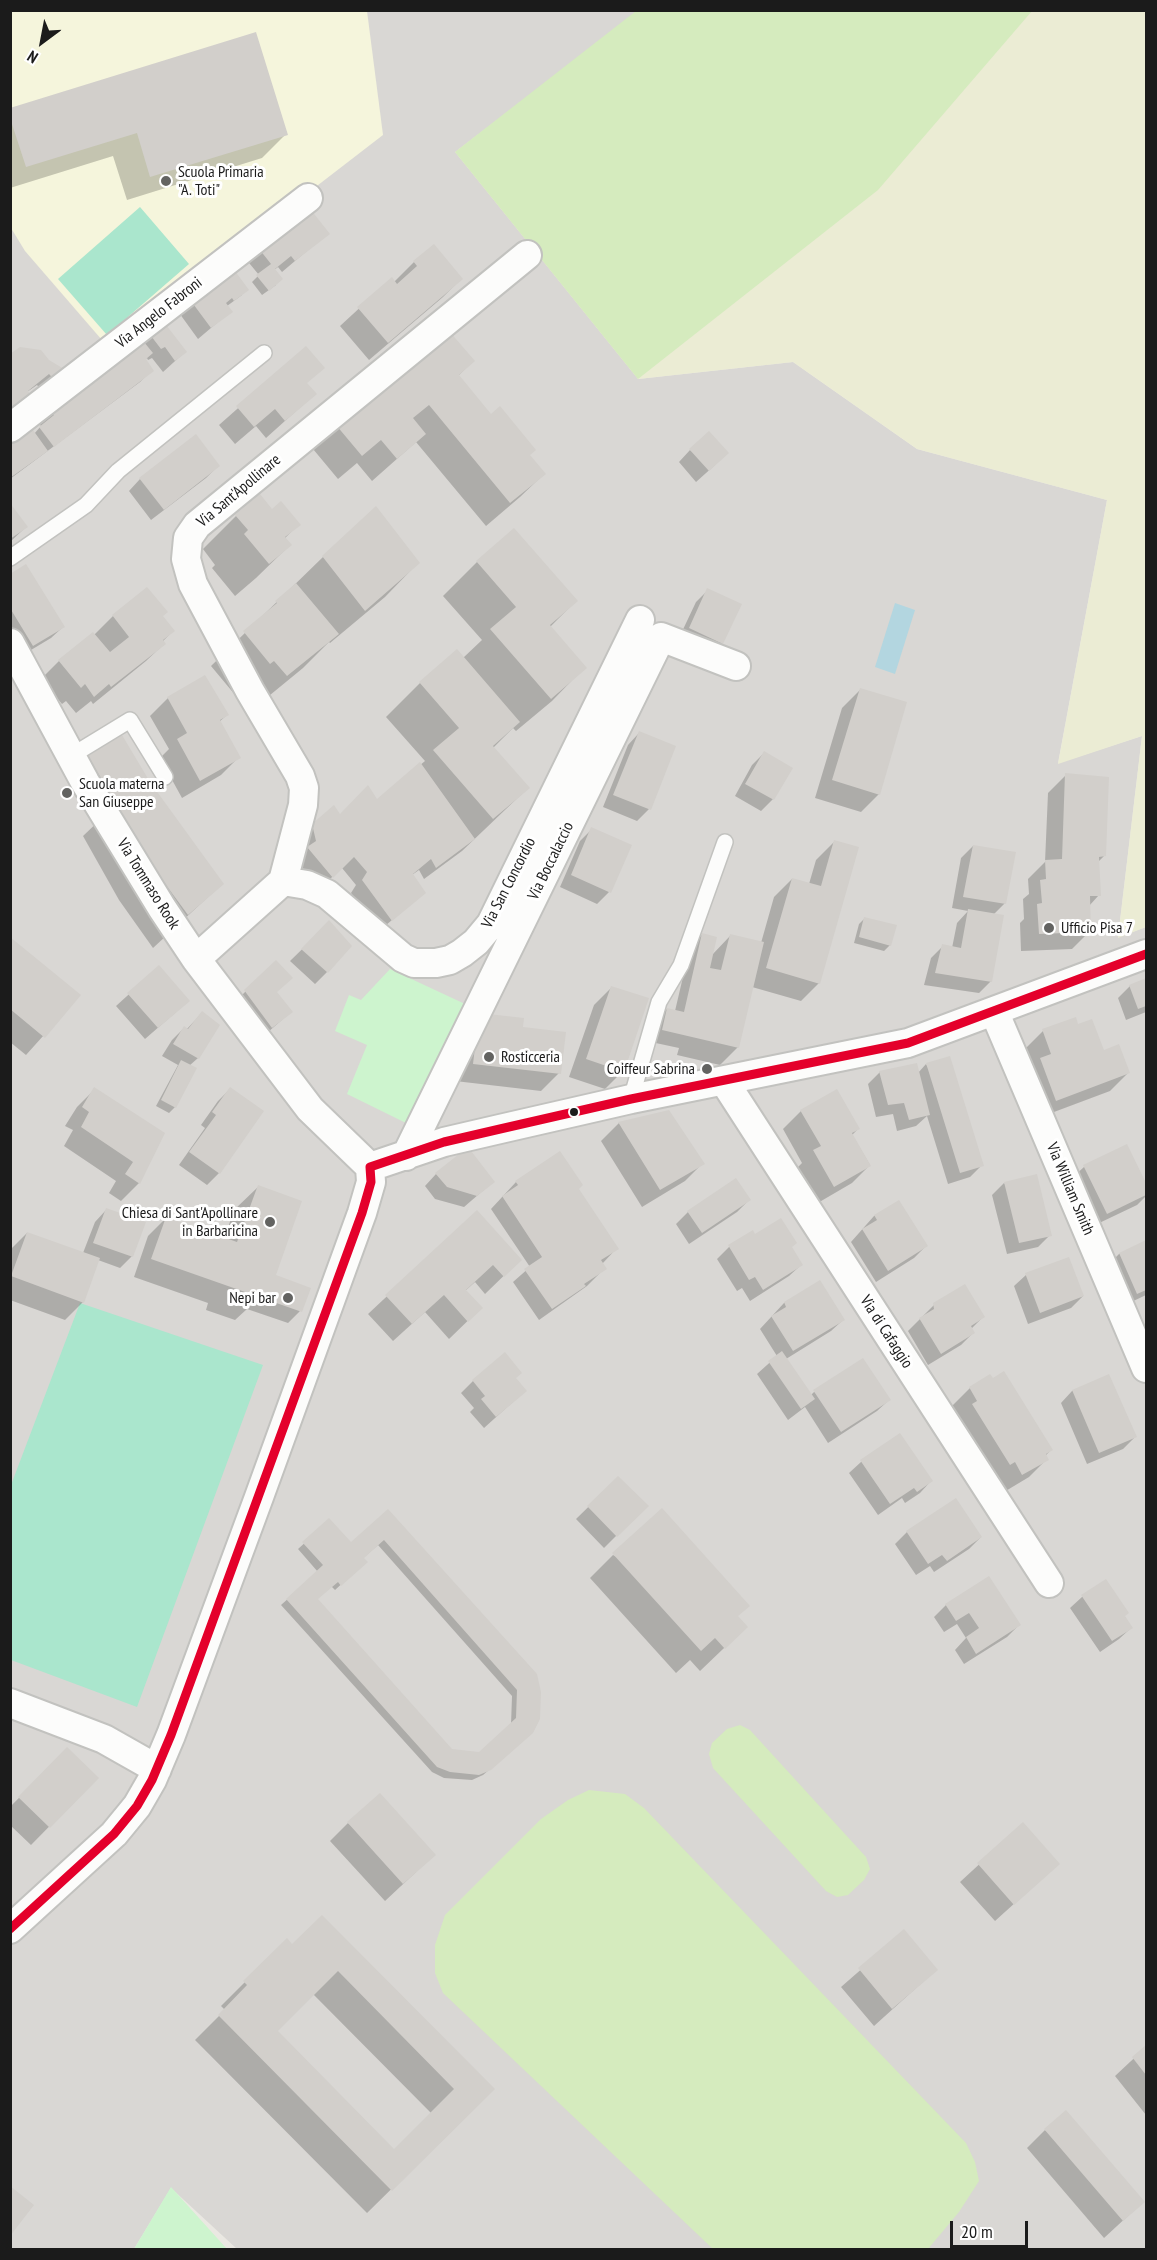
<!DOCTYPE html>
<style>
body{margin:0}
#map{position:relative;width:1157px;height:2260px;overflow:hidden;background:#eae8e2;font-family:"PT Sans Narrow",sans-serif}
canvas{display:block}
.frame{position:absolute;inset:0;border:12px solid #1b1b1b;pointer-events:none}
.north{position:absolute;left:12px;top:12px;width:60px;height:60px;-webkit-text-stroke:4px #fff;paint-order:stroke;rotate:212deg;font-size:16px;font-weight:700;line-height:24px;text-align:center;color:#1b1b1b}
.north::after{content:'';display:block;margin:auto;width:21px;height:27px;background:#1b1b1b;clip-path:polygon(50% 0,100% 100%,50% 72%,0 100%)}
.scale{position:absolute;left:950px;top:2221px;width:78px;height:27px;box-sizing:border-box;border:3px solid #1b1b1b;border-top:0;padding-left:8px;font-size:18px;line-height:21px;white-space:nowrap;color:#1b1b1b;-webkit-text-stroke:4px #fff;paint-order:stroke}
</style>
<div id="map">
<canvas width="1157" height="2260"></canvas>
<div class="frame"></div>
<div class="north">N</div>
<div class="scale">20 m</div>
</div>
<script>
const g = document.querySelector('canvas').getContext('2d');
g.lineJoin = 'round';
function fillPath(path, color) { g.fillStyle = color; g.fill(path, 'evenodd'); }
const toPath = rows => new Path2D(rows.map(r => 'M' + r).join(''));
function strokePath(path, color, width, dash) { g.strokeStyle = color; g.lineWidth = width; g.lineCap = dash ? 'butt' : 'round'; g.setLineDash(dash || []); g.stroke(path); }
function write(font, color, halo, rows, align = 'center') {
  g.font = font + ' "PT Sans Narrow",sans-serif'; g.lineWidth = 6; g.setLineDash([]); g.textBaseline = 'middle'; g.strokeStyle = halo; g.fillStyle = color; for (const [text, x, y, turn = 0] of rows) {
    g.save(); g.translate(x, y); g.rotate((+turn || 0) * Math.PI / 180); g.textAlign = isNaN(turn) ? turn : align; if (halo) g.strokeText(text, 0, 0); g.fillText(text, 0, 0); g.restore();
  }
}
const residential = toPath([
 [11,11,639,11,638,379,793,362,917,449,1107,500,1058,763,1142,736,1118,937,1146,927,1146,2249,237,2249,171,2188,134,2249,11,2250]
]);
const education = toPath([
 [11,11,367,11,383,135,108,347,25,251,11,228]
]);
const farmland = toPath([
 [639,11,1146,11,1146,927,1118,938,1142,736,1058,764,1107,500,917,449,793,362,638,379,455,152]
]);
const grass = toPath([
 [636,11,1032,11,878,190,638,379,455,152],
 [740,1725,750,1730,866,1857,870,1869,864,1880,848,1895,837,1897,826,1891,713,1768,709,1754,712,1743,727,1729],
 [589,1790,625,1794,644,1808,966,2143,975,2162,979,2181,959,2212,928,2249,713,2249,443,1993,435,1973,435,1945,445,1915,541,1819,568,1800]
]);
const park = toPath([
 [390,969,465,1004,406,1123,347,1094,367,1045,335,1031,349,995,361,1000],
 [171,2187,227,2249,134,2249]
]);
const pitch = toPath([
 [140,207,189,264,107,335,58,279],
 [80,1303,263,1365,137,1707,11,1660,11,1485]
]);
const water = toPath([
 [895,603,915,610,895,674,875,667]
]);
const shadow = toPath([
 [10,109,286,134,262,158,127,200,113,156,10,188],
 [328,233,282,272,278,267,274,270,276,285,262,295,252,282,259,275,245,258,257,247],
 [414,262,461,279,443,297,369,360,340,326,391,279,394,282],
 [242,295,227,306,231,311,198,339,177,310,189,298],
 [149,333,185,352,163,372,152,358,148,360,147,358,144,360,152,370,140,382,10,479,10,437,34,434,41,426,36,420],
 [306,348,306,384,315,394,266,438,256,426,235,444,219,425],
 [48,361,71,375,47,397,37,385,27,392],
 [473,361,458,376,491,416,544,474,520,497,486,526,416,442,372,481,357,463,338,479,313,449,337,426],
 [690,450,715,465,696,482,679,462],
 [218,466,206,478,151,520,129,491,140,479],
 [10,506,26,527,10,542],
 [376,508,418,563,385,597,330,643,329,642,303,668,253,709,240,693,236,696,211,666,323,557],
 [272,511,299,524,284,539,290,545,256,578,235,596,212,568,215,565,203,549,236,516],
 [514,530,576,601,550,627,585,667,552,701,516,731,513,728,493,748,528,788,462,851,424,879,419,870,412,875,424,893,379,931,351,893,356,885,342,868,320,888,296,860,301,837,313,825,377,801,425,761,386,717,420,683,457,651,463,658,482,640,443,596,477,562],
 [10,576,63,627,51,638,21,656,10,639],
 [147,589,162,616,173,631,162,642,164,644,146,661,93,704,91,701,76,713,66,701,62,704,41,679,59,661,94,635,113,616],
 [708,590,722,643,710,655,678,640,696,602],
 [205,677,227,715,219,722,239,757,221,775,182,798,160,758,169,749,150,716,168,698],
 [860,690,879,794,861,812,815,798,842,708],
 [639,733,649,809,637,821,603,807,628,745],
 [764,753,791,768,773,799,761,811,735,796,752,765],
 [89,757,148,783,222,884,153,948,119,900,83,836,105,815,77,769],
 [1066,775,1104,856,1098,862,1099,895,1089,906,1090,931,1072,949,1021,951,1020,923,1024,919,1023,899,1029,894,1028,879,1045,862,1048,793],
 [592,829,609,892,597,904,560,887,580,841],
 [834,842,819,983,801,1001,752,987,738,1047,720,1065,677,1055,679,1048,651,1042,655,1021,667,1009,675,1011,690,947,702,935,712,955,730,936,761,943,774,897,792,879,809,884,816,860],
 [973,846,1005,903,993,915,991,981,979,993,924,985,931,958,943,946,952,948,957,923,968,911,952,908,961,858],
 [865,918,890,945,884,951,854,943,859,924],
 [329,923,327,972,315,984,290,961],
 [10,939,79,996,26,1055,10,1042],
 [159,967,176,1012,145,1039,116,1006],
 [1146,980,1146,1012,1126,1020,1118,998,1130,986],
 [612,987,623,1071,605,1089,569,1077,594,1005],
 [246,991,276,993,291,1012,260,1039,234,1003],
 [202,1013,198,1058,189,1066,175,1107,169,1113,156,1106,178,1065,162,1056,172,1040,184,1028,186,1030],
 [1077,1026,1103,1052,1128,1073,1110,1091,1038,1118,1025,1049,1043,1031],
 [521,1028,559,1073,541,1091,455,1081,461,1033],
 [926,1064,982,1165,970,1177,948,1184,927,1116,916,1126,897,1131,893,1114,876,1117,868,1084,880,1072,918,1073],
 [95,1089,163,1133,139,1183,121,1201,109,1193,116,1181,64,1146,73,1130,65,1126,77,1107],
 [230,1089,262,1112,219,1173,207,1185,179,1165,205,1128,201,1125,218,1101],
 [836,1091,858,1129,852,1135,870,1165,852,1183,816,1204,796,1169,802,1163,783,1129,801,1111],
 [619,1123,703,1163,685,1181,642,1207,601,1141],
 [1127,1146,1146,1187,1146,1196,1137,1205,1095,1225,1072,1178,1084,1167],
 [436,1174,493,1182,464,1207,435,1199,425,1186],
 [735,1180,749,1200,737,1212,689,1244,676,1224,688,1212],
 [516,1182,577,1189,617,1248,602,1264,605,1268,587,1286,539,1320,513,1282,530,1267,491,1209],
 [1004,1183,1050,1235,1038,1247,1007,1254,992,1195],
 [258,1187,274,1274,300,1311,288,1323,247,1309,235,1320,206,1310,208,1303,134,1277,148,1236,166,1218,224,1239,234,1210],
 [898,1202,926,1246,914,1258,876,1282,851,1242,874,1216],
 [106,1210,132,1256,120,1268,98,1260,83,1302,65,1320,10,1300,10,1250,27,1233,83,1253,95,1222],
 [477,1212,520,1260,485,1294,475,1282,465,1291,481,1308,449,1339,425,1312,393,1341,368,1314],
 [752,1232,755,1236,791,1248,801,1265,789,1276,750,1301,742,1288,737,1291,717,1259,729,1247],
 [1146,1242,1146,1295,1125,1305,1107,1266,1119,1254],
 [1068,1258,1083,1296,1071,1308,1028,1324,1014,1286,1026,1275],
 [819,1282,843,1320,831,1331,786,1359,810,1396,814,1392,889,1400,877,1411,828,1443,805,1407,788,1420,757,1374,777,1356,760,1329,784,1303],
 [934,1305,983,1317,971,1329,973,1333,961,1345,928,1365,908,1331],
 [990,1376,1051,1450,1045,1456,1047,1459,1029,1477,1004,1492,952,1406,970,1388],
 [1108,1376,1135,1437,1123,1449,1087,1464,1061,1403,1072,1391],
 [515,1378,525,1391,484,1428,470,1412,474,1408,461,1393,473,1381],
 [900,1435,931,1481,920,1493,905,1503,902,1498,878,1515,849,1473,861,1462],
 [618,1478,646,1506,604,1548,576,1519],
 [388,1511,536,1674,525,1739,483,1775,472,1780,444,1778,432,1772,281,1605,318,1572,298,1549,329,1521,351,1544],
 [378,1545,512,1696,511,1725,480,1753,451,1751,316,1599,331,1586,335,1590,360,1567,363,1558],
 [907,1532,981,1537,969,1549,934,1572,930,1566,916,1575,895,1544],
 [613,1555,746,1627,700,1671,690,1660,676,1673,590,1578],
 [1106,1581,1131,1628,1119,1639,1100,1652,1070,1608,1082,1597],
 [946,1605,1019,1625,1007,1637,964,1664,955,1650,966,1638,957,1624,944,1632,934,1617],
 [67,1749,97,1778,31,1845,10,1825,10,1807],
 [348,1823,416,1872,385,1901,330,1841],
 [1023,1824,1058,1864,995,1921,960,1882],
 [322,1917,493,2089,367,2213,195,2040,225,2010,221,2006,287,1940,292,1946],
 [313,1994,432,2114,394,2151,276,2031],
 [904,1932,936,1970,874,2026,841,1987],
 [1146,2047,1146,2115,1115,2076],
 [1045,2130,1143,2202,1104,2238,1027,2148]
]);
const building = toPath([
 [256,32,288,135,150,177,137,133,26,167,10,118,10,108],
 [307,205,330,234,295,261,291,256,275,269,283,279,269,291,256,275,271,264,256,245],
 [434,244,463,279,388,343,357,307,392,277,397,284,417,266,413,261],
 [232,267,249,290,234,301,232,298,226,303,233,312,211,328,188,297],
 [163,321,187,352,175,361,165,347,161,349,148,332],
 [449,331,475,361,459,375,491,414,500,406,536,450,530,455,546,474,510,503,429,405,413,418,426,434,397,459,381,440,362,456,336,425],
 [139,336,153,353,146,359,154,371,54,447,39,427,54,415,47,407],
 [306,346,325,368,307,383,317,394,285,421,275,409,254,427,236,406],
 [20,347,41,350,49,360,74,375,60,386,49,374,28,391,32,396,10,412,10,354],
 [28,423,48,451,10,478,10,435],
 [709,431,729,453,709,471,689,449],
 [196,434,220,466,164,510,139,478],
 [260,494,272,509,281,501,301,525,285,537,292,545,269,564,244,534,248,530,235,515],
 [10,503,28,527,10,539],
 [376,506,420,563,365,611,322,556],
 [514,528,578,601,550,625,587,668,551,699,490,629,516,607,476,561],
 [26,564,65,627,33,646,10,608,10,574],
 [296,583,339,634,287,676,274,661,270,664,243,631,277,603,275,601],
 [147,587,168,612,163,616,175,631,163,640,166,644,111,687,109,684,94,697,85,684,81,688,58,660,93,632,110,652,129,637,112,615],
 [707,588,742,604,723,644,689,628],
 [457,649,520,722,493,746,530,788,493,819,433,750,459,728,419,682],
 [205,675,229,715,220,720,241,758,200,781,177,739,187,733,167,697],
 [860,688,907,702,880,795,832,780],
 [639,731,676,746,651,810,613,795],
 [122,735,150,782,224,884,188,915,152,866,88,756],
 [764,751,793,768,774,800,745,784],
 [420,762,475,839,436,868,431,859,413,874,426,893,392,921,362,880,367,872,354,857,333,878,307,847,316,841,312,824,334,805,340,814,368,785,377,799],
 [1065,773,1109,777,1106,856,1099,857,1101,896,1090,896,1091,932,1039,934,1037,904,1042,903,1040,880,1046,879,1045,860,1062,859],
 [591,827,632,845,611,893,571,875],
 [834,840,859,847,820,984,766,968,792,878,821,886],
 [973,845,1016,852,1006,904,963,897],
 [968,909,1004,915,992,982,935,973,942,944,961,948],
 [864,917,897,925,891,946,859,937],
 [329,920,352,946,328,973,301,949],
 [702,933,717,937,710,968,721,970,730,934,764,942,739,1048,662,1030,667,1008,684,1012],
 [10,937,81,995,45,1038,10,1009],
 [276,960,293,978,277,992,293,1012,272,1028,244,990],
 [159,965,190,1001,158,1028,127,993],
 [1146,978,1146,1006,1138,1009,1129,985],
 [611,986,649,998,624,1072,586,1059],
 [202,1011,220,1025,199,1059,173,1044,184,1026,188,1029],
 [479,1013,524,1018,523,1027,566,1032,561,1074,473,1064],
 [1076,1017,1078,1024,1092,1019,1104,1050,1119,1044,1130,1073,1056,1101,1040,1058,1051,1054,1042,1029],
 [950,1056,984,1166,960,1173,926,1063],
 [181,1060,197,1068,176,1108,161,1100],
 [917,1063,930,1115,909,1120,904,1103,888,1105,879,1071],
 [94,1087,165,1133,140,1184,125,1174,133,1162,81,1127,89,1112,82,1107],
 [230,1087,264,1111,220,1174,189,1152,216,1115,212,1112],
 [837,1089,860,1129,852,1133,871,1166,834,1187,813,1150,821,1146,800,1110],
 [669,1110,705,1164,660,1190,618,1122],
 [1127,1144,1146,1183,1146,1195,1107,1214,1083,1165],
 [468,1147,495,1182,477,1196,447,1187,435,1173],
 [560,1151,583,1185,579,1189,619,1249,601,1260,607,1269,584,1284,586,1286,552,1309,524,1269,542,1257,502,1196,518,1185,515,1181],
 [1037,1174,1052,1236,1019,1243,1004,1182],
 [736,1178,751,1200,702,1233,687,1211],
 [258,1185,302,1201,276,1275,311,1288,302,1312,151,1259,166,1217,237,1242],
 [899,1200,928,1246,888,1271,862,1229,877,1220,874,1215],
 [106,1208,146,1222,133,1257,93,1243],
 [477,1210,522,1260,504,1277,493,1265,466,1290,483,1308,468,1322,444,1295,412,1324,385,1295],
 [781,1218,797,1243,792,1247,803,1265,763,1290,755,1277,749,1280,728,1245,753,1230,755,1234],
 [27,1232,100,1258,84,1303,11,1276],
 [1146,1240,1146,1290,1137,1294,1119,1253],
 [1069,1257,1084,1296,1040,1313,1025,1273],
 [820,1280,845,1320,793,1351,771,1316,786,1307,784,1302],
 [965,1284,985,1317,971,1326,975,1333,941,1354,919,1318,934,1309,933,1303],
 [782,1351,815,1399,801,1409,768,1361],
 [505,1352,522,1373,516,1378,527,1391,496,1417,481,1399,485,1396,472,1380],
 [863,1358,891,1400,841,1432,813,1390],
 [1004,1371,1053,1450,1046,1454,1049,1460,1022,1475,1015,1462,1010,1465,972,1404,977,1401,969,1387,990,1374,993,1378],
 [1109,1374,1137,1437,1099,1453,1072,1390],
 [900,1433,933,1481,917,1492,914,1488,890,1504,860,1460],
 [618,1476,649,1506,617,1537,587,1506],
 [956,1498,982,1537,947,1561,942,1555,928,1564,906,1531],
 [662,1508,750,1606,738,1616,748,1627,725,1649,715,1638,701,1651,612,1553],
 [388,1509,537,1674,541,1692,540,1719,533,1733,491,1770,479,1775,450,1772,437,1767,286,1599,323,1565,302,1542,329,1518,351,1542],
 [384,1540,517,1690,516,1718,479,1752,452,1749,318,1599,338,1582,341,1586,368,1562,364,1558],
 [989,1576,1021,1625,976,1654,966,1637,979,1628,969,1613,956,1621,945,1604],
 [1106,1579,1129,1613,1125,1616,1133,1628,1112,1641,1081,1595],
 [67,1747,99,1778,50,1828,18,1797],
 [380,1793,436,1855,403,1884,347,1822],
 [1023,1822,1060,1864,1014,1905,977,1863],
 [322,1915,495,2089,392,2191,218,2015,247,1985,243,1981,287,1938,292,1944],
 [338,1971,454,2089,394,2149,278,2031],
 [904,1929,938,1970,892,2009,858,1968],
 [1146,2045,1146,2075,1132,2057],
 [1066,2110,1145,2202,1123,2221,1044,2129],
 [10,2186,34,2205,10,2236]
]);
const service = toPath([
 [10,558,86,505,118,471,264,353],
 [71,756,130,720,165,777],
 [631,1099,659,1002,681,965,725,842]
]);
const minor = toPath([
 [10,428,308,198],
 [10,643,85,782,162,908,196,959,310,1109,370,1167],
 [283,881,303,805,304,788,300,776,250,691,193,584,186,559,188,538,197,525,527,255],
 [283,881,307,885,327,894,403,958,414,963,436,963,450,960,462,953,476,942,491,924,640,620],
 [196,959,283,881],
 [994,1011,1146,1368],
 [724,1081,1049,1583],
 [406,1156,661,637,736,666],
 [10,1703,104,1739,157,1769],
 [10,1929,114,1834,137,1806,152,1780,171,1735,259,1497,362,1213,371,1182,370,1167,444,1142,500,1129,631,1099,908,1043,1146,954]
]);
const bus1 = toPath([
 [10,1929,114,1834,137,1806,152,1780,171,1735,362,1213,371,1182,370,1167,444,1142,500,1129,631,1099,908,1043,1146,954]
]);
const markers = [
 [166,181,6,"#636361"],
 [67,793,6,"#636361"],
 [1049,928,6,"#636361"],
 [489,1057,6,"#636361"],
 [707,1069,6,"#636361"],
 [574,1112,5,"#1b1b1b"],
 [270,1222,6,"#636361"],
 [288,1298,6,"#636361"]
];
const poiNames = [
 ["Scuola Primaria",178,172],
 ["\"A. Toti\"",178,190],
 ["Scuola materna",79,784],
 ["San Giuseppe",79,802],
 ["Ufficio Pisa 7",1061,928],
 ["Rosticceria",501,1057],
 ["Coiffeur Sabrina",695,1069,"right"],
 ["Chiesa di Sant'Apollinare",258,1213,"right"],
 ["in Barbaricina",258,1231,"right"],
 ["Nepi bar",276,1298,"right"]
];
const streetNames = [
 ["Via Angelo Fabroni",159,313,-38],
 ["Via Sant'Apollinare",239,491,-40],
 ["Via Boccalaccio",551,861,-64],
 ["Via San Concordio",509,883,-63],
 ["Via Tommaso Rook",148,884,58],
 ["Via William Smith",1070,1189,67],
 ["Via di Cafaggio",886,1332,57]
];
fillPath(residential, '#d9d7d4');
fillPath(education, '#f5f5dc');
fillPath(farmland, '#ebecd4');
fillPath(grass, '#d5ebbe');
fillPath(park, '#cdf4ce');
fillPath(pitch, '#aae6cd');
fillPath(water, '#b3d6e0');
fillPath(shadow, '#0003');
fillPath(building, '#d2cfcb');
strokePath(service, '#c2c2bf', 18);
strokePath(minor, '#c2c2bf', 32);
strokePath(service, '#fcfcfb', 15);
strokePath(minor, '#fcfcfb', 28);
strokePath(bus1, '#e4002b', 9);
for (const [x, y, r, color] of markers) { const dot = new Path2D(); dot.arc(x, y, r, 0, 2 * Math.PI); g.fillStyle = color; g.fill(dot); strokePath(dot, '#fff', 2); }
write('16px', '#1b1b1b', '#fff', poiNames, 'left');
write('16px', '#1b1b1b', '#fff', streetNames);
</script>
